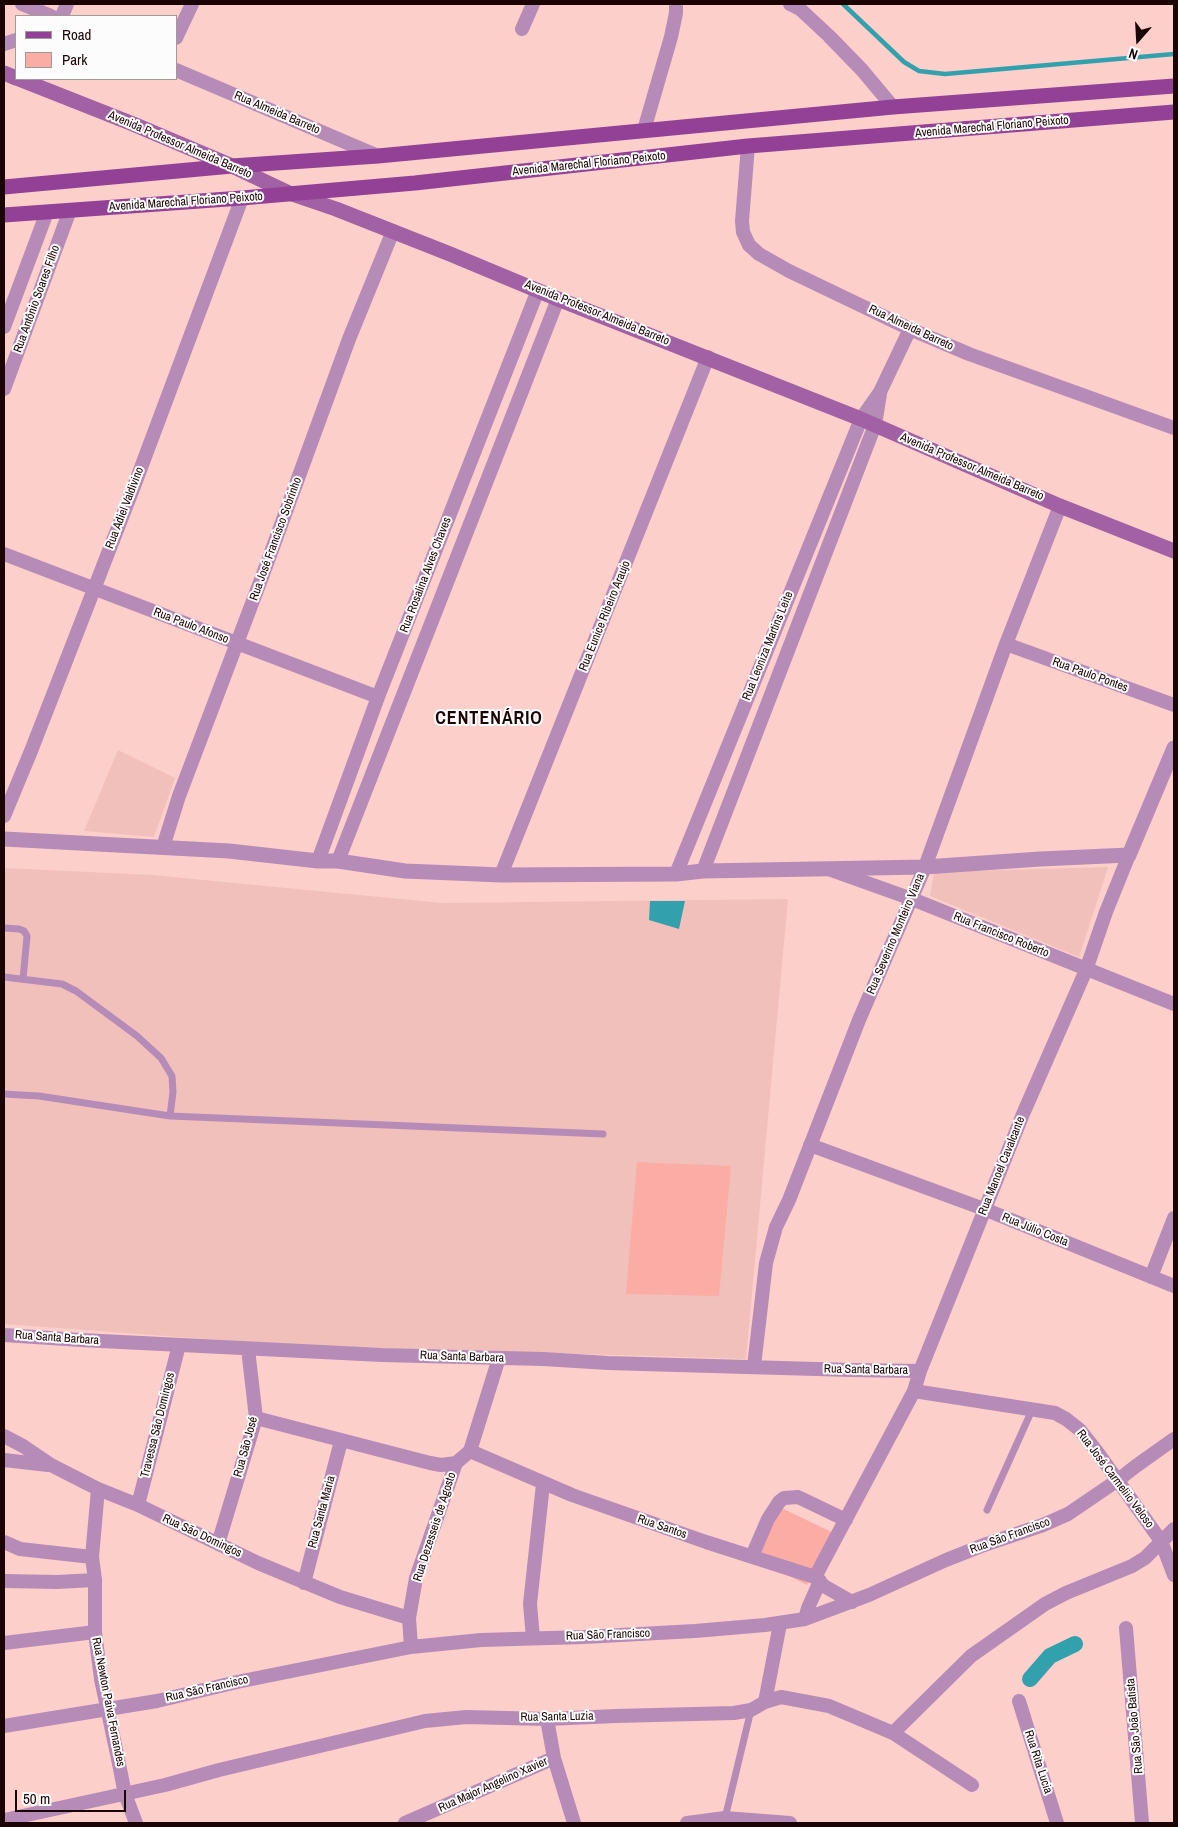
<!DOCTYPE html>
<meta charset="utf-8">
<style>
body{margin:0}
#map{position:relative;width:1178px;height:1827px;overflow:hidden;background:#fccfca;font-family:"Archivo Narrow",sans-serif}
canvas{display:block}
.frame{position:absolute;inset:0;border:5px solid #1b0404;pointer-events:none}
.legend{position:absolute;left:15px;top:15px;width:162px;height:65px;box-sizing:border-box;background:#fcfcfc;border:1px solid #a29999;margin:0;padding:6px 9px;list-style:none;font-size:15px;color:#1b0404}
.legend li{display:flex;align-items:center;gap:10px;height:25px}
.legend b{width:25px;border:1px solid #a29999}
.north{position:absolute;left:1113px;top:15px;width:50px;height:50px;-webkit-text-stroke:4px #fcfcfc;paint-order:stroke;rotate:199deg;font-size:14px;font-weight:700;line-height:20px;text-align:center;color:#1b0404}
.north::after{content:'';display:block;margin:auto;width:18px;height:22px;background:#1b0404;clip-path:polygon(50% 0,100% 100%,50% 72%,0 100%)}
.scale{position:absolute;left:15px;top:1790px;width:111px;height:22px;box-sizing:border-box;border:2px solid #1b0404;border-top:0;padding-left:6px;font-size:15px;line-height:18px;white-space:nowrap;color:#1b0404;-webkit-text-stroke:4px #fcfcfc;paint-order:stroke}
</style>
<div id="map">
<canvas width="1178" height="1827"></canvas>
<div class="frame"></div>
<ul class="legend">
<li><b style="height:6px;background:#924196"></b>Road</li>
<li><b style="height:14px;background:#fbaca5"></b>Park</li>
</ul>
<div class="north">N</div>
<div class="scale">50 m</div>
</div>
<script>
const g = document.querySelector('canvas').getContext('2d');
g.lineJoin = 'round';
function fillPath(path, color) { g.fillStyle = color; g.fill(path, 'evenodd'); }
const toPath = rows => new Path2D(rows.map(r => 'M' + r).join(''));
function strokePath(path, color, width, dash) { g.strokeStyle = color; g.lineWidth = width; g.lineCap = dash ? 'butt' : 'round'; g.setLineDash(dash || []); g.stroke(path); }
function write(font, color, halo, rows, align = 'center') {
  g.font = font + ' "Archivo Narrow",sans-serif'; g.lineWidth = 4; g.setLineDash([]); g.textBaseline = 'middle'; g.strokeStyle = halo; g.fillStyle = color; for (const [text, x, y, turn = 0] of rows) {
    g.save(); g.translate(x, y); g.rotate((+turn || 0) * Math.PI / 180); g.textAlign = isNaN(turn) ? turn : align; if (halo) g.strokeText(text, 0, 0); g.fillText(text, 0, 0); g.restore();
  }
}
const built = toPath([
 [118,750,175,778,154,837,84,831],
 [1108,867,1079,957,930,896,934,872],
 [4,868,152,875,442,903,788,899,746,1359,287,1345,4,1324]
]);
const green = toPath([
 [637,1162,731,1166,719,1296,626,1294],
 [777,1506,836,1534,807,1585,753,1558]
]);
const water = toPath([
 [650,901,685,901,679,929,649,920]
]);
const stream = toPath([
 [843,4,904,62,919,71,945,74,1174,54]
]);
const canal = toPath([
 [1030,1679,1050,1656,1075,1644]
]);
const service = toPath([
 [4,928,19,929,24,931,27,936,23,979],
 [4,977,62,984,76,991,137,1036,161,1058,172,1076,173,1092,170,1116],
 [4,1094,39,1096,170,1116,603,1134],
 [987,1510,1032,1410],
 [725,1818,751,1710]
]);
const minor = toPath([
 [22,4,51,16],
 [790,4,800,9,829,36,862,70,893,107],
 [62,16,67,4],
 [522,29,533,4],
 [176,38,192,4],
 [4,44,16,40],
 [176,70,378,156],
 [644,130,671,37,676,13,676,4],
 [748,146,742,221,743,232,749,245,759,254,789,271,910,329,969,354,1174,428],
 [4,327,47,212],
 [4,389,70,210],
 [4,554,378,697],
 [1006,644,1174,705],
 [4,816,31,751,133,489,242,198],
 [163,847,179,796,262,577,349,339,393,231],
 [318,861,378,697,538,290],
 [338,861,558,299],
 [831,870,912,899,1174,1004],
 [703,871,875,425,880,394],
 [676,874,861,419,880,392,910,329],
 [501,875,708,357],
 [810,1145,984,1209,1174,1286],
 [1151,1277,1174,1218],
 [4,1335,81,1340,382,1355,543,1359,608,1363,851,1370,920,1371],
 [754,1366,766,1263,776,1227,789,1200,859,1020,925,867,1006,644,1060,506],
 [914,1391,1055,1413,1066,1419,1080,1430,1098,1453,1161,1541,1174,1575],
 [256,1418,430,1463,441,1465,456,1463],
 [4,1436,23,1446,51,1465,98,1489,138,1505,258,1563,340,1597,409,1618],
 [470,1451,572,1495,706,1542,815,1577,824,1586,852,1602],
 [4,1460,48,1465],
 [98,1489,92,1557,95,1580,95,1632,101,1679,117,1754,125,1794,136,1823],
 [138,1505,179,1345],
 [4,1542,20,1549,92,1557],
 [218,1544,256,1418,248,1349],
 [752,1556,768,1519,779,1502,784,1498,798,1497,846,1520],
 [815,1577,914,1391,920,1371,1023,1114,1086,970,1106,912,1129,855],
 [4,1581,57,1582,95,1580],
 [304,1583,341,1441],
 [805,1619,808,1608,820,1581],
 [1126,1628,1142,1823],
 [533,1638,530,1604,543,1484],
 [4,1643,95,1632],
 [411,1647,409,1618,416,1578,456,1463,470,1451,499,1358],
 [1019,1701,1057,1823],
 [765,1702,780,1624],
 [547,1719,554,1758,574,1823],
 [4,1726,157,1701,237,1682,411,1647,481,1640,584,1637,695,1631,765,1625,805,1619,869,1595,946,1560,984,1545,1043,1525,1068,1514,1118,1480,1136,1466,1174,1439],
 [893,1733,971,1656,1045,1604,1066,1593,1132,1566,1145,1558,1174,1529],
 [4,1820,165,1785,219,1770,425,1721,466,1717,547,1719,616,1716,734,1713,751,1710,765,1702,781,1697,829,1706,893,1733,972,1785],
 [405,1823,554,1758],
 [687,1823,725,1818,790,1823]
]);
const tertiary = toPath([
 [4,839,229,851,318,861,338,861,405,871,501,875,676,874,703,871,925,867,1040,859,1129,855,1174,748]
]);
const secondary = toPath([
 [4,73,16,78],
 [19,79,133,124,232,166,289,193,336,209,450,254,558,299,861,419,1060,506,1174,551]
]);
const primary = toPath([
 [4,187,232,166,378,156,893,107,1174,86],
 [4,215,242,198,415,183,748,146,1174,112]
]);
const streetNames = [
 ["Rua Almeida Barreto",277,113,23],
 ["Avenida Marechal Floriano Peixoto",992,127,-5],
 ["Avenida Professor Almeida Barreto",180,145,23],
 ["Avenida Marechal Floriano Peixoto",589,164,-6],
 ["Avenida Marechal Floriano Peixoto",186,202,-4],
 ["Rua Antônio Soares Filho",37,299,-70],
 ["Avenida Professor Almeida Barreto",597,313,22],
 ["Rua Almeida Barreto",911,328,25],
 ["Avenida Professor Almeida Barreto",972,467,23],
 ["Rua Adiel Valdivino",125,508,-69],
 ["Rua José Francisco Sobrinho",276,539,-70],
 ["Rua Rosalina Alves Chaves",426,575,-69],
 ["Rua Eunice Ribeiro Araujo",605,616,-68],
 ["Rua Paulo Afonso",191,626,21],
 ["Rua Leoniza Martins Leite",768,646,-68],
 ["Rua Paulo Pontes",1090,675,20],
 ["Rua Severino Monteiro Viana",896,934,-67],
 ["Rua Francisco Roberto",1001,935,22],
 ["Rua Manoel Cavalcante",1002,1166,-68],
 ["Rua Júlio Costa",1035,1230,22],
 ["Rua Santa Barbara",57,1338,4],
 ["Rua Santa Barbara",462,1357,2],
 ["Rua Santa Barbara",866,1370,1],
 ["Travessa São Domingos",158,1425,-76],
 ["Rua São José",246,1447,-75],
 ["Rua José Carmeliio Veloso",1115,1479,53],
 ["Rua Santa Maria",322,1512,-75],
 ["Rua Dezesseis de Agosto",435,1527,-72],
 ["Rua Santos",662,1527,19],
 ["Rua São Domingos",202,1536,25],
 ["Rua São Francisco",1010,1536,-20],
 ["Rua São Francisco",608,1635,-2],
 ["Rua São Francisco",207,1689,-13],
 ["Rua Newton Paiva Fernandes",108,1702,79],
 ["Rua Santa Luzia",557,1717,-1],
 ["Rua São João Batista",1135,1726,-95],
 ["Rua Rita Lucia",1038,1762,72],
 ["Rua Major Angelino Xavier",493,1785,-24]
];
const districtNames = [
 ["CENTENÁRIO",489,719]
];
fillPath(built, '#f2c0bb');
fillPath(green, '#fbaca5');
fillPath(water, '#33a1ad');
strokePath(stream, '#33a1ad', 4.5);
strokePath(canal, '#33a1ad', 16);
strokePath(service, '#b78bb8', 7);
strokePath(minor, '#b78bb8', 14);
strokePath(tertiary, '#b78bb8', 15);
strokePath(secondary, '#a261a5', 15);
strokePath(primary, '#924196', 15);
write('12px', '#1b0404', '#fcfcfc', streetNames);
g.letterSpacing = '1px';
write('bold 18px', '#1b0404', '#fcfcfc', districtNames);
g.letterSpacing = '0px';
</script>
